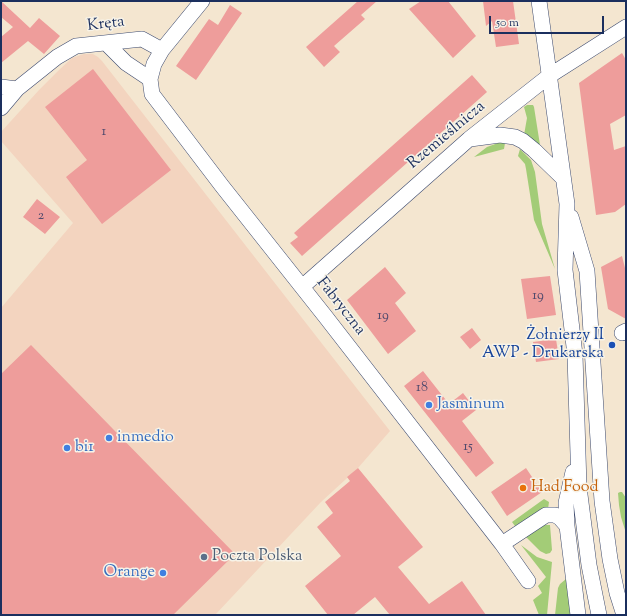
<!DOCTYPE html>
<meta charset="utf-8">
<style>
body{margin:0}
#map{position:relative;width:627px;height:616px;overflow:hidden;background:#f4e6d0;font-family:"Sorts Mill Goudy",serif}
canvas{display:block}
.frame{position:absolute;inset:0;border:2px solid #1b2f5e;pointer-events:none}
.scale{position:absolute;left:489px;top:16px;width:115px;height:18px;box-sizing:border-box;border:2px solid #1b2f5e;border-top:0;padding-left:5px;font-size:12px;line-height:14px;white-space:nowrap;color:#1b2f5e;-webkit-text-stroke:3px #f7f3e8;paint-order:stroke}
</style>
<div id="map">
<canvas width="627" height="616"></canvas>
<div class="frame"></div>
<div class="scale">50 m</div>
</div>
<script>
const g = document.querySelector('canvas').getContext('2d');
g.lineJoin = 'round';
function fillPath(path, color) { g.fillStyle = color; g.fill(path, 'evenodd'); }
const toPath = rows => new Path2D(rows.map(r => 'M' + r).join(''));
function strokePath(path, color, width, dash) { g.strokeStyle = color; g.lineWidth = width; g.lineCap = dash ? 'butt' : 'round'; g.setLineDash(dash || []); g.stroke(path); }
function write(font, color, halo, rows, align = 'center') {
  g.font = font + ' "Sorts Mill Goudy",serif'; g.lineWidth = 3; g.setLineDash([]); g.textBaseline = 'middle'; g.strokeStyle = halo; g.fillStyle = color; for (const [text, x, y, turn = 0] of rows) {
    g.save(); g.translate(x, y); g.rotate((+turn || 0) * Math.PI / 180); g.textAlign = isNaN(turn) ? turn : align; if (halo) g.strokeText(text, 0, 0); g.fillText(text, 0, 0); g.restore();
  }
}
const built = toPath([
 [84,54,93,54,98,57,102,61,390,431,358,468,321,502,215,615,1,615,1,308,73,223,1,141,1,132,39,90,59,70,72,58]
]);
const green = toPath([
 [527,105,533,105,534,107,540,145,524,135,527,118,524,107],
 [498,143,505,143,504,149,474,157,487,147],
 [520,149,531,160,535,172,542,224,555,269,534,220,526,169,525,164,518,156],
 [620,492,622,492,626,498,626,533,621,517,619,505,618,493],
 [544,499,549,502,548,509,541,510,515,526,512,522],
 [546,525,550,525,552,550,550,553,546,554,540,551,524,535,539,526],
 [521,545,537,557,552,562,547,615,539,615,533,600,542,593,538,586,546,577],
 [566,579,572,615,555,615,558,588,560,584]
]);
const building = toPath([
 [1,1,30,28,39,18,60,36,44,54,28,41,1,63,1,37,13,27,1,17],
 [358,1,377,1,361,15,365,19,334,46,340,52,324,67,306,47],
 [421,1,448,1,476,36,453,58,409,9],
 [483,1,513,1,519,44,496,47,492,21,486,26],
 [230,5,242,13,196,80,176,66,209,19,218,25],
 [622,53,626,60,626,115,610,124,614,150,626,146,626,204,615,212,596,215,579,83],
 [93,69,171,170,102,224,66,177,87,160,45,107],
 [472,75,487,92,302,256,290,243,298,237,294,233],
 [37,199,60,217,45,234,23,217],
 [622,256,626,272,626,319,608,309,601,267],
 [385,267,406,293,395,303,416,331,388,354,347,300],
 [550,276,556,315,527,319,521,279],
 [472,328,481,340,470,349,460,337],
 [556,339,559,359,536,362,533,342],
 [31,345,235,554,173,615,1,615,1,374],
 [423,371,449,404,463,393,476,410,462,421,494,463,476,477,404,386],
 [358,468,423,547,398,567,429,604,462,581,486,615,390,615,375,597,353,615,328,615,305,586,341,556,317,527,333,513,325,502,350,481,347,477],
 [526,468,542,492,507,516,491,492]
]);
const minor = toPath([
 [539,1,567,204,565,270,575,355,579,487,589,565,599,615],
 [107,44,126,63,150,79],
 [162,50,154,64,150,79,152,94,222,186,325,316,502,544,528,581],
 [1,87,17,89,57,57,76,46,142,39,162,50,202,1],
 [1,108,17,89],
 [470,139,500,135,515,137,523,141,534,150,563,178],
 [571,217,587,271,602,501,610,559,617,593,624,615],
 [302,287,469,139,549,76,626,27],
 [622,333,626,331],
 [573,472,566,503,567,526,578,615],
 [502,544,546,515,555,515,560,518,567,526]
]);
const markers = [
 [612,345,4,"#1a4fb4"],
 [429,405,4,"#3f7fe0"],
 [109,438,4,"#3f7fe0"],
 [67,448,4,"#3f7fe0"],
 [523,488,4,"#e8710a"],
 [204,557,4,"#5c6f8a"],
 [163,573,4,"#3f7fe0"]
];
const numberNames = [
 ["1",104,133],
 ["2",41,217],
 ["19",538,297],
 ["19",383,317],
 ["18",422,389],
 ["15",468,448]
];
const streetNames = [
 ["Kręta",106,25,-7],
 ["Rzemieślnicza",447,136,-40],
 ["Fabryczna",340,307,52]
];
const transitNames = [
 ["Żołnierzy II",604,336],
 ["AWP - Drukarska",604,354]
];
const shopNames = [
 ["Jasminum",437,405],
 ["inmedio",117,438],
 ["bi1",75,448],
 ["Orange",155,573,"right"]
];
const foodNames = [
 ["Had Food",531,488]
];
const serviceNames = [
 ["Poczta Polska",212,557]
];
fillPath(built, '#f3d4bf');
fillPath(green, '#a3cc77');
fillPath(building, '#ee9d9b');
strokePath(minor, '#3c4a6f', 16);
strokePath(minor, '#fff', 15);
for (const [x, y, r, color] of markers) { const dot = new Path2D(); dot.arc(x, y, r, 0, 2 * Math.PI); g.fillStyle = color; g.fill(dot); strokePath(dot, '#f7f3e8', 1.5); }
write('14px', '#504a6d', null, numberNames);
write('16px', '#1b2f5e', '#f7f3e8', streetNames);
write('16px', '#164399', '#f7f3e8', transitNames, 'right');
write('16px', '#366cbe', '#f7f3e8', shopNames, 'left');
write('16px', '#c56008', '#f7f3e8', foodNames, 'left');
write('16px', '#4e5e75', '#f7f3e8', serviceNames, 'left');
</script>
